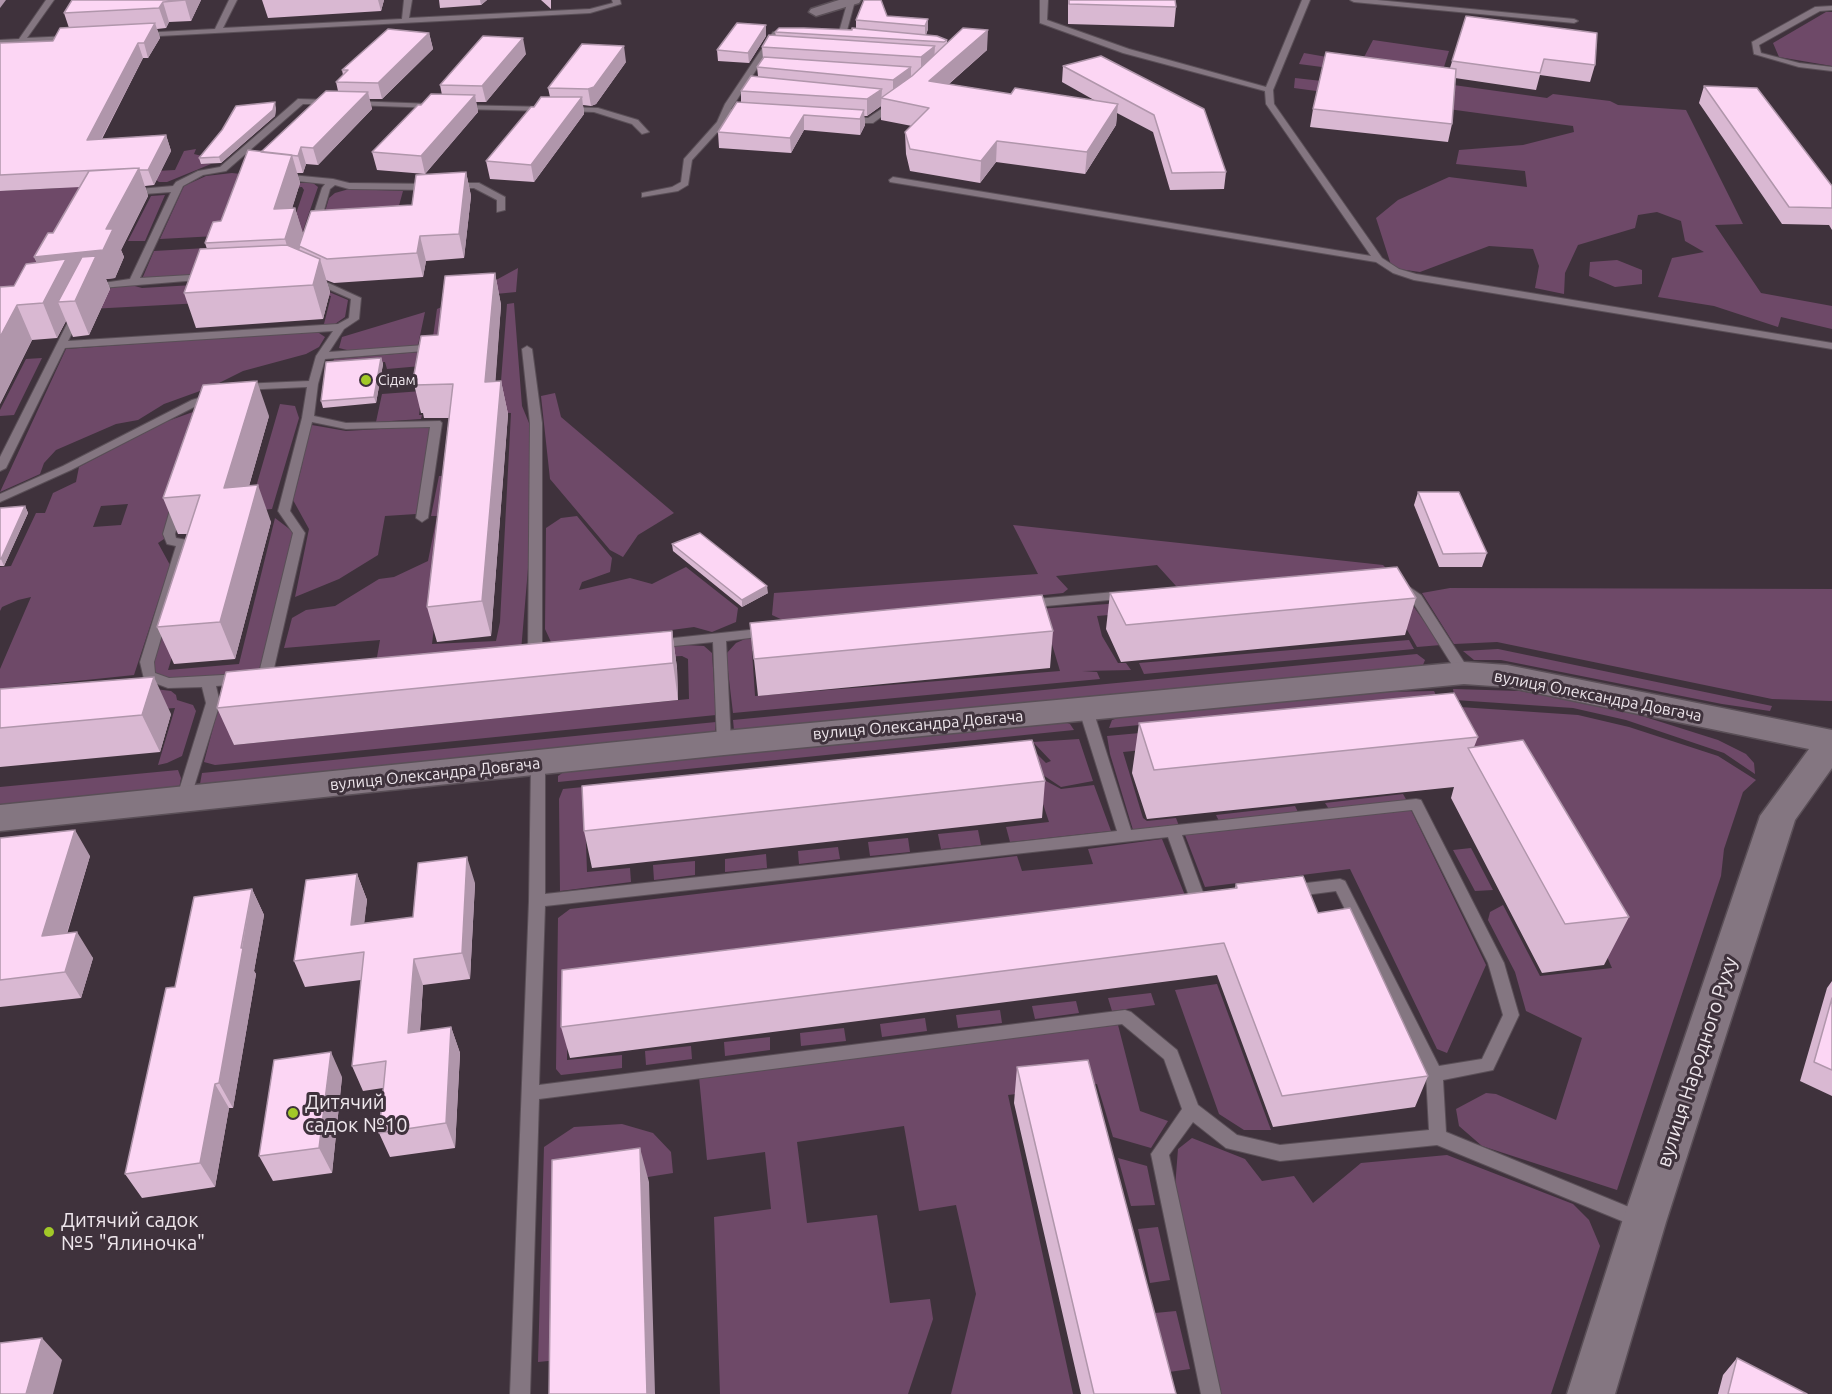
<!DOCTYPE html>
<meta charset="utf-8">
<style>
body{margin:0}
canvas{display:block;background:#3f323c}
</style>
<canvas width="1832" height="1394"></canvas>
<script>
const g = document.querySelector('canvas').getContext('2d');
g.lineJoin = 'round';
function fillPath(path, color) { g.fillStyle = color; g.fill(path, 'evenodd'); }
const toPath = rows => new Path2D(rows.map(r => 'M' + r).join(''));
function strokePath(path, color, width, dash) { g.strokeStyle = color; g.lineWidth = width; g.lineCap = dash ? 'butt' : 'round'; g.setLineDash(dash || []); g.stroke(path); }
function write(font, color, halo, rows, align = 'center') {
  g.font = font + ' Ubuntu,sans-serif'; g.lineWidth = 6; g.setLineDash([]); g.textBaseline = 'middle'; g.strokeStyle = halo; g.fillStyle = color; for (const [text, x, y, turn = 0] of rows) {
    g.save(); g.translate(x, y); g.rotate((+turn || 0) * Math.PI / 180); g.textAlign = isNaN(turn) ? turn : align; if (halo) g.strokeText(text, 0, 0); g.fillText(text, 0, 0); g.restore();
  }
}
const green = toPath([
 [1826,12,1832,12,1832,66,1779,57,1773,43],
 [1373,40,1449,51,1439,83,1547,98,1553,94,1610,101,1618,105,1686,110,1743,224,1715,225,1761,293,1832,306,1832,329,1781,317,1778,327,1714,306,1658,297,1672,258,1704,252,1685,241,1681,221,1657,212,1638,215,1635,228,1578,245,1565,273,1564,294,1535,288,1539,266,1533,249,1489,246,1420,272,1392,268,1376,218,1398,200,1449,177,1527,187,1525,171,1456,164,1459,150,1523,145,1574,132,1573,126,1294,88,1295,78,1411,91,1414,79,1299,64,1304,53,1361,63],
 [196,149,194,154,206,157,202,164,211,164,167,182,159,182,154,178,107,185,28,290,0,294,0,191,60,188,68,176,175,170,184,151],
 [232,173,268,177,279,183,313,183,318,187,298,245,285,246,304,190,302,187,262,189,235,235,160,239,184,186,206,176],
 [349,189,403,191,395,220,322,222,329,198,335,193],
 [165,195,145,241,128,241,151,196],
 [224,247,268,270,142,279,154,251],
 [1617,260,1642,270,1642,284,1615,287,1589,276,1590,262],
 [518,268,516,292,465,297],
 [298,279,348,300,345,317,335,324,324,324,331,296,90,309,95,296,111,288,131,285,142,288],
 [451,303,444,364,387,369,385,362,332,365,334,359,431,351,437,309],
 [514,303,522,406,529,423,531,533,521,651,376,663,380,640,284,648,292,618,306,610,335,606,379,579,394,577,428,561,437,516,431,516,439,476,452,476,432,644,496,641,500,622,511,413,480,412,501,381,507,304],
 [425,312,418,345,351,351,339,348,342,337],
 [316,331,325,337,319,347,306,354,243,371,211,387,164,404,138,420,116,424,56,450,44,463,40,474,0,492,66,349],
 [42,358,14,415,0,416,0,410,26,359],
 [422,391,419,415,422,415,421,419,376,422,382,394],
 [555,393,561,417,674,513,638,535,623,557,610,550,550,479,541,396],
 [280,404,295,406,299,418,272,509,249,511],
 [193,412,169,482,178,487,164,539,158,543,170,565,134,675,0,689,0,669,31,597,18,600,2,607,0,611,0,567,11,566,36,513,45,513,53,493,76,482,79,467,165,422],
 [128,504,121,525,93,527,101,506],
 [306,424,346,431,431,426,416,514,385,516,378,555,339,579,295,597,309,529,293,500,302,466],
 [577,516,612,558,610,572,582,582,579,590,630,578,652,584,686,567,738,608,736,622,712,632,694,627,574,643,551,642,545,629,546,528,561,518],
 [275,518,296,534,261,674,170,680,152,674,151,661,190,535,209,534,168,670,239,664],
 [1013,525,1383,565,1392,574,1176,586,1157,565,1056,576,1068,589,1063,593,787,622,772,615,774,593,1038,574],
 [1450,588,1832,589,1832,701,1772,699,1497,642,1454,644,1422,593],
 [1387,595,1406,596,1441,645,1417,647],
 [1136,602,1144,612,1097,616,1102,636,1118,663,1126,663,1131,670,1082,671,1097,672,1100,679,733,713,726,654,736,643,754,635,786,647,752,651,755,696,1060,671,1048,631,1010,611],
 [1409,640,1414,649,1144,674,1139,663],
 [686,645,704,646,712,653,716,715,215,765,204,762,220,702,234,745,689,699,688,659,682,656,660,657,658,647],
 [1498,649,1772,706,1770,711,1722,704,1501,660,1474,660,1463,651],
 [1417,654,1425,660,1423,665,743,733,734,730,733,720],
 [147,688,171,691,176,695,177,700,193,705,196,711,182,756,167,763,158,765,175,708,0,721],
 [1453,689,1520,691,1623,710,1718,740,1746,754,1754,763,1755,774,1724,753,1626,720,1573,708,1455,700],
 [1434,691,1439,701,1221,717,1109,728,1112,720,1130,714,1384,692],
 [1460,707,1578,715,1629,727,1718,756,1756,780,1743,792,1724,849,1721,876,1617,1190,1482,1146,1459,1126,1456,1109,1486,1093,1496,1094,1556,1120,1582,1038,1526,1011,1515,972,1488,920,1490,912,1503,905,1540,976,1612,968,1590,918,1476,768],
 [1062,721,1070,724,1074,730,558,782,558,776,568,769],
 [716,722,715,733,209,789,200,784,202,773],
 [1217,726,1221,742,1123,752,1143,818,1147,821,1176,818,1179,826,1133,830,1110,754,1107,736],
 [1079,739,1093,781,1061,787,1034,769,585,817,587,872,630,868,631,882,560,891,559,799,563,789,1012,745,1033,750,1046,763,1051,761,1033,742],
 [178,770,181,778,179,789,0,811,0,787],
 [1033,774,1061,789,1094,785,1111,831,1010,842,1006,827,1049,822],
 [1403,794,1407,801,1329,809,1325,803],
 [1295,806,1298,812,1219,821,1216,815],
 [1411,810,1486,965,1447,1053,1437,1049,1350,869,1205,887,1185,835],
 [978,830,981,845,941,849,938,834],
 [908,838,910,852,870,856,868,842],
 [1162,839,1191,910,568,983,567,1060,622,1055,622,1068,561,1075,556,1069,558,918,570,909,1017,856,1022,871,1093,864,1088,849],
 [838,847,840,859,799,864,798,851],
 [1471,848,1493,890,1475,891,1453,850],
 [766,854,767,868,725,872,725,859],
 [695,861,695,875,654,880,653,865],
 [1217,984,1271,1130,1244,1130,1219,1114,1175,990],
 [1151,993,1155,1005,1112,1011,1108,998],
 [1076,1001,1079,1013,1035,1019,1032,1006],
 [1000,1010,1002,1023,958,1028,956,1015],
 [925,1018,927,1031,882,1037,880,1024],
 [1118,1025,1140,1111,1168,1121,1151,1148,1113,1137,1097,1084,1008,1095,1073,1394,951,1394,976,1294,956,1205,919,1211,904,1126,797,1142,807,1223,877,1215,890,1303,930,1299,933,1319,908,1394,720,1394,714,1217,771,1209,765,1152,707,1160,699,1077,832,1058],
 [844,1028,846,1041,801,1046,800,1033],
 [770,1037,770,1050,725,1056,724,1042],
 [691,1046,692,1059,646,1065,645,1051],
 [622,1124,653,1133,671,1152,673,1173,560,1191,558,1360,538,1362,544,1147,574,1127],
 [1192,1138,1245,1159,1262,1181,1294,1176,1313,1203,1361,1163,1447,1155,1573,1204,1589,1220,1600,1246,1551,1394,1221,1394,1175,1188,1178,1149],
 [1118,1158,1147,1166,1155,1205,1131,1206],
 [1158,1227,1170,1280,1150,1283,1138,1229],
 [1176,1311,1190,1369,1169,1372,1155,1313]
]);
const service = toPath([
 [46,0,54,0,27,38,70,36,73,36,73,40,0,44,0,40,19,39,46,0],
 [229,0,237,0,223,28,402,19,404,0,412,0,409,18,590,9,613,3,612,0,620,0,621,4,590,13,140,37,136,35,140,33,215,29,229,0],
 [848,0,855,1,846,34,842,36,824,35,824,31,827,31,839,32,848,0],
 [1040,0,1048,0,1047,20,1129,49,1266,87,1302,0,1310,0,1273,90,1274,104,1382,258,1399,269,1416,274,1832,343,1832,349,1414,280,1393,273,1376,262,890,182,889,180,893,177,1371,256,1266,104,1265,91,1123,53,1040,23,1040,0],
 [1350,0,1377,0,1574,19,1578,21,1574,23,1354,2,1350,0],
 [1832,6,1832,10,1820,11,1759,45,1761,53,1799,63,1832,67,1832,71,1799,67,1754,54,1752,42,1815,7,1832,6],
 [793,30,797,32,796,34,778,36,731,109,752,113,748,115,729,114,724,125,692,160,688,185,678,191,642,197,642,193,672,187,681,182,684,159,717,122,725,104,773,32,793,30],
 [298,99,332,100,336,102,332,104,303,104,226,171,203,175,183,186,140,278,207,274,212,277,210,279,89,289,89,285,130,279,171,192,131,195,126,192,128,190,173,186,176,182,198,171,220,167,298,99],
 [351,101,434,104,438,106,434,108,354,105,350,103,351,101],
 [892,102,899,104,873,123,848,123,844,120,848,117,868,118,892,102],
 [456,105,547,107,551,109,547,111,459,109,456,109,456,105],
 [564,107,598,108,638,120,649,132,642,134,632,124,594,112,567,111,563,109,564,107],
 [281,174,333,179,349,183,433,184,437,187,433,190,349,189,335,185,330,189,319,228,314,231,309,228,322,188,325,184,278,179,277,177,281,174],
 [452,183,479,183,505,197,505,210,497,212,497,200,474,188,449,188,449,184,452,183],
 [313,276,361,298,359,319,344,329,329,352,424,345,429,348,424,351,325,359,318,384,314,416,346,423,440,421,442,423,428,518,422,522,416,518,430,427,346,429,312,422,290,511,305,533,272,677,265,682,216,686,220,703,190,800,188,804,183,805,178,804,176,800,206,703,202,687,168,688,144,679,140,662,176,546,167,544,163,534,172,503,178,499,184,503,175,534,176,538,187,540,189,543,154,662,155,673,169,678,259,673,293,533,278,511,302,418,307,387,241,390,236,387,241,384,309,381,316,356,333,331,65,348,6,468,0,471,0,457,74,310,78,309,83,312,68,341,338,324,349,318,351,299,310,281,310,277,313,276],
 [527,346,532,349,542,423,542,654,535,658,528,654,530,423,522,349,527,346],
 [214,393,218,394,218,398,200,404,71,470,0,502,0,494,63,466,192,400,214,393],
 [1401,581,1421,595,1471,673,1469,676,1459,676,1412,601,1395,585,1401,581],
 [1126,591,1130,592,1132,595,1130,598,1025,608,1019,604,1025,600,1126,591],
 [768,628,774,632,773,635,726,641,731,743,724,748,719,747,717,743,713,642,655,648,648,644,655,640,768,628],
 [1086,705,1093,710,1131,830,1416,799,1421,800,1504,963,1519,1015,1493,1070,1443,1080,1446,1132,1646,1214,1649,1220,1646,1226,1640,1228,1634,1226,1437,1145,1280,1161,1226,1148,1193,1122,1169,1155,1221,1394,1201,1394,1151,1154,1182,1109,1164,1059,1122,1024,539,1099,530,1394,510,1394,529,901,531,763,533,759,543,759,545,763,545,894,1117,831,1079,710,1086,705],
 [1412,810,1488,963,1503,1015,1482,1059,1439,1066,1345,881,1340,879,1290,885,1285,887,1282,891,1285,895,1290,897,1336,891,1426,1074,1429,1130,1280,1145,1237,1135,1198,1105,1177,1050,1131,1012,1125,1010,539,1085,545,906,1168,837,1191,902,1194,906,1199,908,1211,905,1214,901,1211,897,1204,895,1182,835,1412,810]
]);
const minor = toPath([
 [839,0,861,0,859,3,816,16,809,12,811,9,839,0]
]);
const tertiary = toPath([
 [1464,662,1507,665,1832,730,1832,768,1795,820,1666,1222,1615,1394,1567,1394,1622,1222,1760,816,1809,749,1507,687,1464,684,724,755,0,831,0,805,724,731,1464,662]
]);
const wall = toPath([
 [72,0,201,0,191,21,169,22,166,28,157,29,160,38,148,58,143,58,102,139,166,135,171,151,154,185,145,186,148,196,121,250,124,257,115,278,106,279,110,289,89,335,73,337,66,321,57,338,32,340,0,404,14,286,37,262,34,257,53,233,80,187,0,191,0,43,53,41,69,28,64,13],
 [262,0,384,0,381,11,268,18],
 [439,0,487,0,481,5,440,8],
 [541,0,551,0,551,9],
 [1068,0,1175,0,1176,7,1174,27,1068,24],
 [887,16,928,19,928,29,926,35,947,40,947,43,987,50,949,84,1011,94,1094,100,1062,82,1063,66,1101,56,1226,172,1224,189,1170,190,1153,132,1117,113,1116,125,1085,174,996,162,980,183,910,171,906,154,905,132,912,126,881,120,881,106,867,116,864,116,865,125,860,135,804,130,791,153,719,148,718,132,741,102,741,91,758,76,757,67,763,58,762,47,776,36,775,32,852,30,856,29,856,20],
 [1466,16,1595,65,1590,82,1540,75,1536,90,1455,78,1452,124,1448,142,1310,127,1313,109,1450,68],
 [429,33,433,49,382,99,369,99,372,109,318,165,306,164,303,173,297,173,300,183,292,208,295,208,303,235,412,205,466,172,471,196,464,258,426,261,423,277,334,283,326,280,330,292,323,319,196,328,184,293,207,249,205,243,221,221,261,152,338,91,336,82,343,75,342,70],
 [766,36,749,63,718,61,717,50],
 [526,54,486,102,476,102,478,112,425,174,377,170,372,152,421,105,442,95,440,85],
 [626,62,596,104,591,106,583,105,584,114,534,182,490,179,486,161,534,107,550,97,548,88],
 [1704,86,1832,186,1832,230,1829,225,1782,224,1699,103],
 [276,108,275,116,221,163,201,164,199,158],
 [495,273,501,305,495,381,501,381,508,414,491,636,437,642,427,607,449,418,424,418,423,413,421,413,413,380,438,335],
 [381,358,383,364,376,403,323,408,321,401],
 [269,416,249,486,271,522,235,659,174,664,157,627,187,534,178,534,163,498],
 [1418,492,1487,553,1482,567,1439,567,1414,505],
 [25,506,28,513,4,566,0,566,0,508],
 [672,544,768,593,742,607,673,551],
 [1110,593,1416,598,1405,635,1121,662,1106,629],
 [750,623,1053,631,1050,668,758,696],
 [672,631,677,668,678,700,234,745,217,708],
 [0,689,171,714,160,752,0,767],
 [1139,723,1478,737,1474,747,1629,917,1604,965,1542,973,1451,798,1454,787,1147,819,1132,773],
 [1045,781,1042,818,592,868,584,831],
 [0,838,90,856,67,934,93,958,81,998,0,1007],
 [357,874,367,900,364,923,413,917,475,883,470,979,423,985,420,1032,451,1027,460,1053,455,1148,390,1157,379,1133,383,1088,363,1091,352,1066,361,980,305,987,294,961],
 [1236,884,1318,913,1428,1076,1415,1107,1273,1127,1217,975,570,1058,561,1027,1235,888],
 [252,889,264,915,254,971,256,974,233,1108,229,1108,215,1187,142,1198,125,1174,175,987],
 [1832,981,1832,1096,1800,1081,1827,988],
 [1017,1067,1176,1394,1081,1394,1014,1103],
 [342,1077,332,1173,273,1181,259,1156],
 [1737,1358,1807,1394,1718,1394,1723,1375]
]);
const shadedWall = toPath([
 [0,0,6,0,0,8],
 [185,0,201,0,191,21],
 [378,0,384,0,381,11],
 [480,0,487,0,481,5],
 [163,2,169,22,166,28,159,8],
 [928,19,928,29,925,37,925,26],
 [155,23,160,38,148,58,144,43],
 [766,25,766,36,749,63,748,53],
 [988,30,987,50,929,101,929,81],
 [429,33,433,49,382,99,378,83],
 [523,38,526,54,486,102,482,86],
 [138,43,143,58,93,155,87,140],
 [624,46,626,62,596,104,591,106,588,89],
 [935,46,934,62,921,74,921,57],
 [911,67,911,83,893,97,893,80],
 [882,89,881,106,867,116,867,99],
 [368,92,372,109,318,165,313,148],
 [475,95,478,112,425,174,421,156],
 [582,97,584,114,534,182,531,165],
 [275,102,276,108,275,116,221,163,219,157],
 [1118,104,1116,125,1085,174,1087,152],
 [864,110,865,125,860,135,860,119],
 [804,115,804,130,791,153,790,138],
 [166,135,171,151,154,185,148,170],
 [997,141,996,162,980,183,981,161],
 [301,147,306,164,303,173,298,156],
 [292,155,300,183,283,238,274,209],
 [139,168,148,196,121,250,124,257,115,278,106,279,110,289,89,335,75,301,58,302,66,321,57,338,43,303,47,286,34,257,106,229],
 [466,172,471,196,464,258,459,234],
 [295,208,304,236,293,268,285,239],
 [420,236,426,261,423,277,417,253],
 [320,259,330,292,323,319,313,285],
 [495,273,501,305,493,416,485,382],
 [17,305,32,340,0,404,0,337],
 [381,358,383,364,376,403,374,397],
 [257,381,269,416,238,524,224,488],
 [501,381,508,414,491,636,482,601],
 [258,485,271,522,235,659,220,622],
 [25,506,28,513,4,566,1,559],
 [767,586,768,593,742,607,742,600],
 [672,631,677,668,678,700,673,663],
 [154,677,171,714,160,752,142,715],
 [75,830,90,856,58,962,42,936],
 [467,857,475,883,470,979,462,953],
 [357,874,367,900,361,951,351,925],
 [252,889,264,915,254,971,256,974,233,1108,219,1083],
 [77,932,93,958,81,998,65,972],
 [414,959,423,985,418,1058,408,1033],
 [451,1027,460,1053,455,1148,446,1123],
 [331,1052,342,1077,332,1173,319,1148],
 [215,1084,229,1108,215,1187,200,1163],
 [640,1148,649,1182,655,1394,647,1394],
 [42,1338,62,1360,53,1394,26,1394]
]);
const building = toPath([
 [72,0,185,0,163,2,159,8,64,13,72,0],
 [864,0,881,0,887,16,928,19,925,26,856,20,864,0],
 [1069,0,1175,0,1176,7,1069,4,1069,0],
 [1466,16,1597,33,1595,65,1544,59,1540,73,1452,61,1466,16],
 [155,23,144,43,138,43,87,140,166,135,148,170,139,170,139,168,0,175,0,43,53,41,60,28,155,23],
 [737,23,766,25,748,53,717,50,737,23],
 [779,28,804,28,852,30,852,28,937,36,947,40,944,42,775,32,779,28],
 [963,28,988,30,929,81,1011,94,1015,88,1118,104,1087,152,997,141,981,161,910,149,905,132,929,108,881,98,912,76,963,28],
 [388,29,429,33,378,83,336,82,348,70,342,70,388,29],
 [769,35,935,46,921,57,762,47,769,35],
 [483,36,523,38,482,86,440,85,483,36],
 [582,44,624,46,594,87,588,89,548,88,582,44],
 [1326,52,1456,69,1452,124,1313,109,1326,52],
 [1101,56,1204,109,1226,172,1172,173,1154,115,1063,66,1101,56],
 [764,57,911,67,893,80,757,67,764,57],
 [751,76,882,89,867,99,741,91,751,76],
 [1704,86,1757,88,1832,186,1832,208,1789,207,1704,86],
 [326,91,368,92,313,148,301,147,298,156,261,152,326,91],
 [431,94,475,95,421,156,372,152,418,105,421,105,431,94],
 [541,97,582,97,531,165,486,161,531,107,534,107,541,97],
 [275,102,273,110,219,157,199,158,222,130,236,106,275,102],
 [737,102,864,110,860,119,804,115,790,138,718,132,737,102],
 [248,150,292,155,274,209,295,208,285,239,205,243,213,222,221,221,248,150],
 [139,168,106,229,113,229,103,250,34,257,48,233,53,233,89,171,139,168],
 [466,172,459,234,420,236,417,253,327,259,299,246,311,211,412,205,416,175,466,172],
 [287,245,320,259,313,285,184,293,200,249,287,245],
 [96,256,75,301,58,302,82,257,96,256],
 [66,259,43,303,17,305,0,337,0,287,14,286,26,264,66,259],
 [495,273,485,382,501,381,482,601,427,607,453,384,415,385,417,379,413,380,421,336,438,335,445,276,495,273],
 [381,358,374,397,321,401,326,362,381,358],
 [257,381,224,488,258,485,220,622,157,627,200,495,163,498,203,385,257,381],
 [1418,492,1459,492,1487,553,1443,554,1418,492],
 [25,506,1,559,0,559,0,508,25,506],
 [700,533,767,586,742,600,672,544,700,533],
 [1397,567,1416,598,1126,625,1110,593,1397,567],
 [1042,595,1053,631,754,659,750,623,1042,595],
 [672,631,673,663,217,708,226,672,672,631],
 [154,677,142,715,0,728,0,689,154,677],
 [1454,693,1478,737,1154,770,1139,723,1454,693],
 [1032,740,1045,781,584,831,582,786,1032,740],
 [1523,740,1629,917,1565,924,1468,748,1523,740],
 [75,830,42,936,77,932,65,972,0,980,0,838,75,830],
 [467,857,462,953,414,959,408,1033,451,1027,446,1123,379,1133,386,1061,352,1066,364,952,294,961,306,880,357,874,351,925,413,917,418,863,467,857],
 [1303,876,1318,913,1350,908,1428,1076,1282,1096,1224,943,561,1027,562,970,1237,888,1236,884,1303,876],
 [252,889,241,948,243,948,219,1083,215,1084,200,1163,125,1174,166,988,175,987,194,897,252,889],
 [1832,998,1832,1070,1814,1062,1832,998],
 [331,1052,319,1148,259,1156,274,1060,331,1052],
 [1088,1060,1176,1394,1094,1394,1017,1067,1088,1060],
 [640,1148,647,1394,549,1394,552,1160,640,1148],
 [42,1338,26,1394,0,1394,0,1343,42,1338],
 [1737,1358,1807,1394,1728,1394,1737,1358]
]);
const markers = [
 [366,380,6,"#a2c928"],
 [293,1113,6,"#a2c928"],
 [49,1232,6,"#a2c928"]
];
const farPoinames = [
 ["Сідам",378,380]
];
const streetNames = [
 ["вулиця Олександра Довгача",1598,696,11],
 ["вулиця Олександра Довгача",918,725,-5],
 ["вулиця Олександра Довгача",435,774,-6]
];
const nearStreetnames = [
 ["вулиця Народного Руху",1697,1062,-72]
];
const nearPoinames = [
 ["Дитячий",305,1102],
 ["садок №10",305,1125],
 ["Дитячий садок",61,1220],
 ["№5 \"Ялиночка\"",61,1243]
];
fillPath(green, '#6e4968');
strokePath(service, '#5a4f57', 2);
strokePath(minor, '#5a4f57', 3);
strokePath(tertiary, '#5a4f57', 3);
fillPath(service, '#847681');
fillPath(minor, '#847681');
fillPath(tertiary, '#847681');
fillPath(wall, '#d9b8d2');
fillPath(shadedWall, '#b096ab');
fillPath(building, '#fcd6f4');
strokePath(building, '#b096ab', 1.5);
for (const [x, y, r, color] of markers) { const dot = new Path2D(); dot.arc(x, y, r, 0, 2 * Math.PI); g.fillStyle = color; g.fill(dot); strokePath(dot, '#3f323c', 2); }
write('14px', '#eee6ec', '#3f323c', farPoinames, 'left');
write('16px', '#eee6ec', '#3f323c', streetNames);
write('20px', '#eee6ec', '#3f323c', nearStreetnames);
write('20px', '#eee6ec', '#3f323c', nearPoinames, 'left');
</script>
